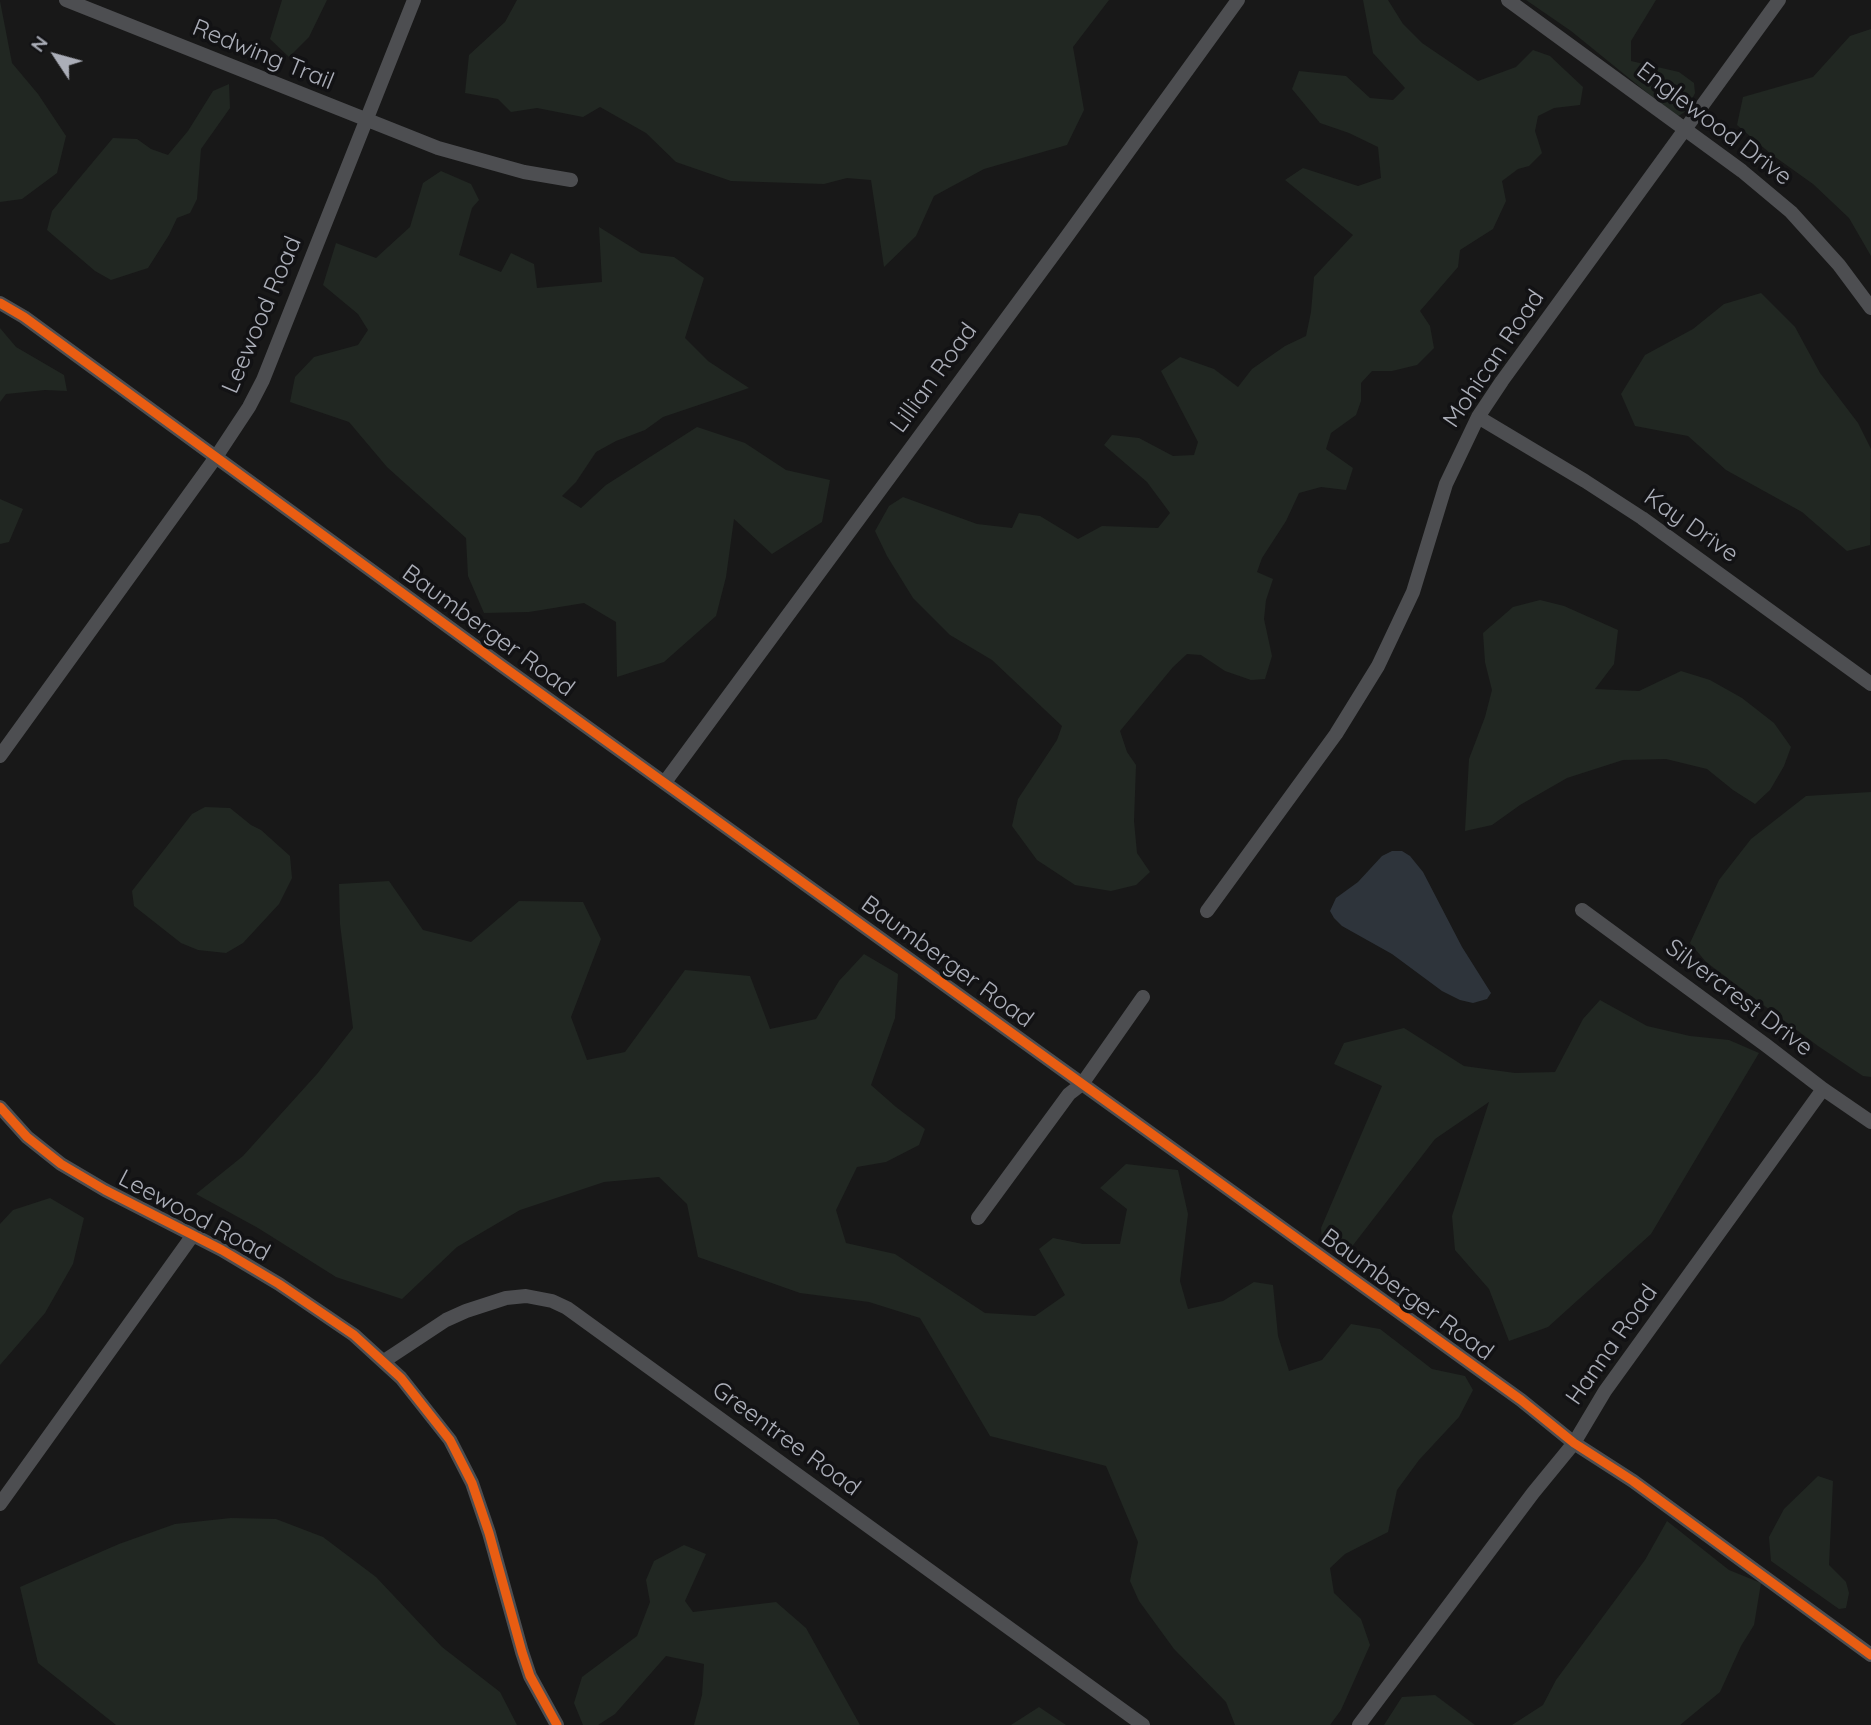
<!DOCTYPE html>
<style>
body{margin:0}
#map{position:relative;width:1871px;height:1725px;overflow:hidden;background:#181818;font-family:Quicksand,sans-serif}
canvas{display:block}
.north{position:absolute;left:21px;top:21px;width:70px;height:70px;-webkit-text-stroke:5px #121214;paint-order:stroke;rotate:306deg;font-size:19px;font-weight:700;line-height:28px;text-align:center;color:#abaeb8}
.north::after{content:'';display:block;margin:auto;width:24px;height:32px;background:#abaeb8;clip-path:polygon(50% 0,100% 100%,50% 72%,0 100%)}
</style>
<div id="map">
<canvas width="1871" height="1725"></canvas>
<div class="north">N</div>
</div>
<script>
const g = document.querySelector('canvas').getContext('2d');
g.lineJoin = 'round';
function fillPath(path, color) { g.fillStyle = color; g.fill(path, 'evenodd'); }
const toPath = rows => new Path2D(rows.map(r => 'M' + r).join(''));
function strokePath(path, color, width, dash) { g.strokeStyle = color; g.lineWidth = width; g.lineCap = dash ? 'butt' : 'round'; g.setLineDash(dash || []); g.stroke(path); }
function write(font, color, halo, rows, align = 'center') {
  g.font = font + ' Quicksand,sans-serif'; g.lineWidth = 7; g.setLineDash([]); g.textBaseline = 'middle'; g.strokeStyle = halo; g.fillStyle = color; for (const [text, x, y, turn = 0] of rows) {
    g.save(); g.translate(x, y); g.rotate((+turn || 0) * Math.PI / 180); g.textAlign = isNaN(turn) ? turn : align; if (halo) g.strokeText(text, 0, 0); g.fillText(text, 0, 0); g.restore();
  }
}
const green = toPath([
 [282,0,327,0,309,37,289,57,270,39],
 [517,0,1109,0,1073,47,1084,110,1067,145,984,169,934,196,916,236,884,267,871,180,847,178,824,184,731,181,676,162,646,133,600,107,583,117,537,108,511,112,498,99,465,93,469,55,505,22],
 [1363,0,1388,0,1403,24,1422,43,1478,81,1516,67,1533,50,1550,56,1583,87,1580,105,1554,108,1538,116,1535,131,1542,153,1529,166,1518,169,1502,181,1506,201,1493,229,1460,250,1458,267,1420,311,1430,326,1434,348,1417,365,1392,371,1372,371,1361,383,1361,401,1356,415,1331,433,1326,449,1353,468,1346,490,1321,487,1299,493,1286,521,1262,558,1257,572,1273,579,1266,600,1264,619,1272,656,1265,679,1251,680,1225,671,1201,655,1187,654,1173,667,1120,731,1127,752,1136,765,1134,821,1137,853,1150,872,1136,885,1111,891,1075,885,1037,860,1012,826,1018,799,1057,740,1062,726,992,660,950,635,913,598,887,556,875,531,889,506,903,497,977,524,1012,528,1019,513,1040,516,1078,539,1102,526,1158,528,1170,513,1147,482,1104,445,1112,435,1139,438,1173,456,1194,455,1198,442,1161,371,1180,357,1214,369,1238,387,1252,369,1285,346,1306,336,1311,312,1314,277,1353,235,1285,180,1303,168,1358,186,1381,178,1378,147,1349,133,1320,123,1292,89,1299,71,1346,76,1370,98,1393,100,1405,88,1373,53],
 [1526,0,1656,0,1631,41,1631,61,1679,72,1694,83,1695,93,1686,111,1677,117,1571,31],
 [0,1,12,63,38,94,66,136,57,173,22,199,0,202],
 [1871,29,1871,256,1849,218,1813,184,1771,154,1737,125,1743,97,1813,77,1850,36],
 [229,84,230,108,201,149,197,199,190,213,177,218,169,235,148,268,111,280,95,271,47,230,52,211,113,138,137,139,151,149,168,155,188,131,213,91],
 [441,171,471,184,479,200,472,208,459,255,501,272,511,253,534,264,537,288,602,282,599,227,641,253,674,257,704,278,685,338,708,361,749,388,663,417,645,430,616,441,596,452,576,482,562,496,581,508,606,485,697,427,745,443,786,470,830,480,822,522,772,554,734,519,726,577,716,616,664,662,617,677,616,622,584,603,529,612,484,613,468,576,466,538,387,467,349,422,290,402,295,377,314,357,358,345,368,330,358,314,323,285,336,243,376,258,410,227,423,183],
 [1761,293,1795,327,1820,373,1858,423,1871,449,1870,545,1847,551,1802,512,1726,470,1688,436,1635,426,1621,394,1645,355,1693,329,1724,304],
 [0,328,16,347,64,375,67,391,45,390,6,394,0,402],
 [0,499,23,509,9,542,0,544],
 [1540,600,1564,606,1618,630,1614,664,1595,689,1639,691,1681,671,1710,680,1742,698,1774,723,1791,747,1784,766,1770,790,1755,804,1733,790,1707,769,1666,759,1623,760,1567,778,1520,805,1492,825,1465,831,1469,759,1485,717,1492,690,1485,662,1483,633,1513,607],
 [1871,792,1871,1077,1863,1076,1818,1046,1706,962,1690,943,1719,880,1751,839,1806,796],
 [205,807,230,808,251,825,261,830,290,856,292,878,279,904,243,943,226,953,198,950,181,943,134,906,132,891,192,814],
 [389,881,423,930,471,942,519,901,583,902,601,939,571,1017,587,1060,625,1052,685,970,750,976,770,1029,816,1019,839,981,864,954,898,974,895,1018,871,1085,896,1107,925,1129,919,1145,886,1162,857,1167,836,1210,846,1243,895,1254,985,1313,1035,1316,1065,1295,1039,1249,1053,1238,1083,1244,1120,1244,1127,1209,1100,1188,1126,1164,1178,1170,1188,1214,1180,1281,1188,1309,1223,1301,1254,1282,1273,1285,1278,1336,1289,1371,1322,1360,1351,1324,1380,1329,1432,1369,1465,1376,1473,1390,1459,1417,1419,1460,1397,1490,1388,1532,1345,1554,1330,1568,1334,1593,1361,1619,1370,1645,1341,1710,1330,1725,1235,1725,1226,1702,1174,1649,1139,1601,1130,1581,1138,1542,1106,1466,990,1436,920,1318,869,1302,800,1293,698,1257,687,1204,659,1177,604,1182,520,1210,457,1247,402,1299,336,1277,258,1228,196,1194,243,1156,317,1074,353,1028,340,924,339,884],
 [1600,1000,1647,1026,1690,1036,1729,1040,1759,1053,1651,1234,1548,1327,1509,1341,1489,1289,1455,1250,1452,1216,1489,1102,1435,1139,1347,1253,1322,1241,1321,1228,1382,1086,1334,1064,1344,1043,1404,1028,1464,1066,1515,1073,1555,1072,1583,1019],
 [50,1198,84,1218,73,1264,45,1313,0,1365,0,1224,13,1210],
 [1818,1476,1833,1481,1829,1565,1846,1582,1849,1593,1846,1608,1839,1609,1771,1561,1769,1537,1784,1509],
 [231,1518,276,1519,323,1537,376,1577,442,1647,500,1692,517,1725,116,1725,38,1663,20,1587,119,1544,175,1524],
 [1667,1521,1729,1570,1761,1583,1754,1625,1741,1646,1720,1692,1680,1725,1512,1725,1543,1705,1556,1680,1645,1560],
 [684,1545,706,1554,685,1601,693,1612,776,1602,806,1628,860,1725,694,1725,702,1695,704,1664,666,1656,615,1714,598,1725,583,1725,574,1703,582,1677,637,1636,650,1602,646,1580,654,1561],
 [1435,1695,1475,1725,1384,1725,1402,1697],
 [1039,1707,1066,1725,1011,1725]
]);
const water = toPath([
 [1392,851,1402,851,1410,856,1423,872,1462,947,1491,993,1487,999,1473,1003,1460,1000,1442,991,1392,954,1342,926,1334,918,1330,911,1336,898,1358,882,1382,856]
]);
const street = toPath([
 [66,0,438,148,524,172,571,180],
 [1508,0,1742,171,1791,212,1839,265,1871,308],
 [0,303,24,317,498,663,1521,1400,1574,1443,1633,1481,1871,1655],
 [1478,417,1585,481,1642,518,1871,684],
 [0,756,216,457,249,407,263,380,414,0],
 [665,782,1065,239,1238,0],
 [1582,910,1767,1046,1823,1089,1871,1122],
 [1207,911,1336,734,1378,666,1413,592,1446,484,1478,417,1502,381,1779,0],
 [0,1107,27,1137,61,1164,105,1190,222,1250,279,1284,354,1335,401,1378,450,1440,472,1483,489,1533,522,1652,530,1676,557,1725],
 [978,1218,1069,1094,1082,1084,1143,997],
 [384,1361,446,1320,466,1311,506,1298,526,1296,552,1301,567,1308,1143,1725],
 [0,1504,193,1235],
 [1359,1725,1533,1493,1574,1443,1605,1391,1823,1089]
]);
const cycleway = toPath([
 [0,303,24,317,498,663,1521,1400,1574,1443,1633,1481,1871,1655],
 [0,1107,27,1137,61,1164,105,1190,222,1250,279,1284,354,1335,401,1378,450,1440,472,1483,489,1533,522,1652,530,1676,557,1725]
]);
const streetNames = [
 ["Redwing Trail",263,55,22],
 ["Englewood Drive",1714,124,37],
 ["Leewood Road",262,315,-67],
 ["Mohican Road",1494,359,-56],
 ["Lillian Road",934,378,-54],
 ["Kay Drive",1691,526,35],
 ["Baumberger Road",488,631,36],
 ["Baumberger Road",947,962,36],
 ["Silvercrest Drive",1739,998,37],
 ["Leewood Road",194,1216,28],
 ["Baumberger Road",1407,1295,36],
 ["Hanna Road",1612,1345,-55],
 ["Greentree Road",786,1439,36]
];
fillPath(green, '#212722');
fillPath(water, '#2e343b');
strokePath(street, '#4d4e51', 14);
strokePath(cycleway, '#e95d12', 9);
write('24px', '#abaeb8', '#121214', streetNames);
</script>
